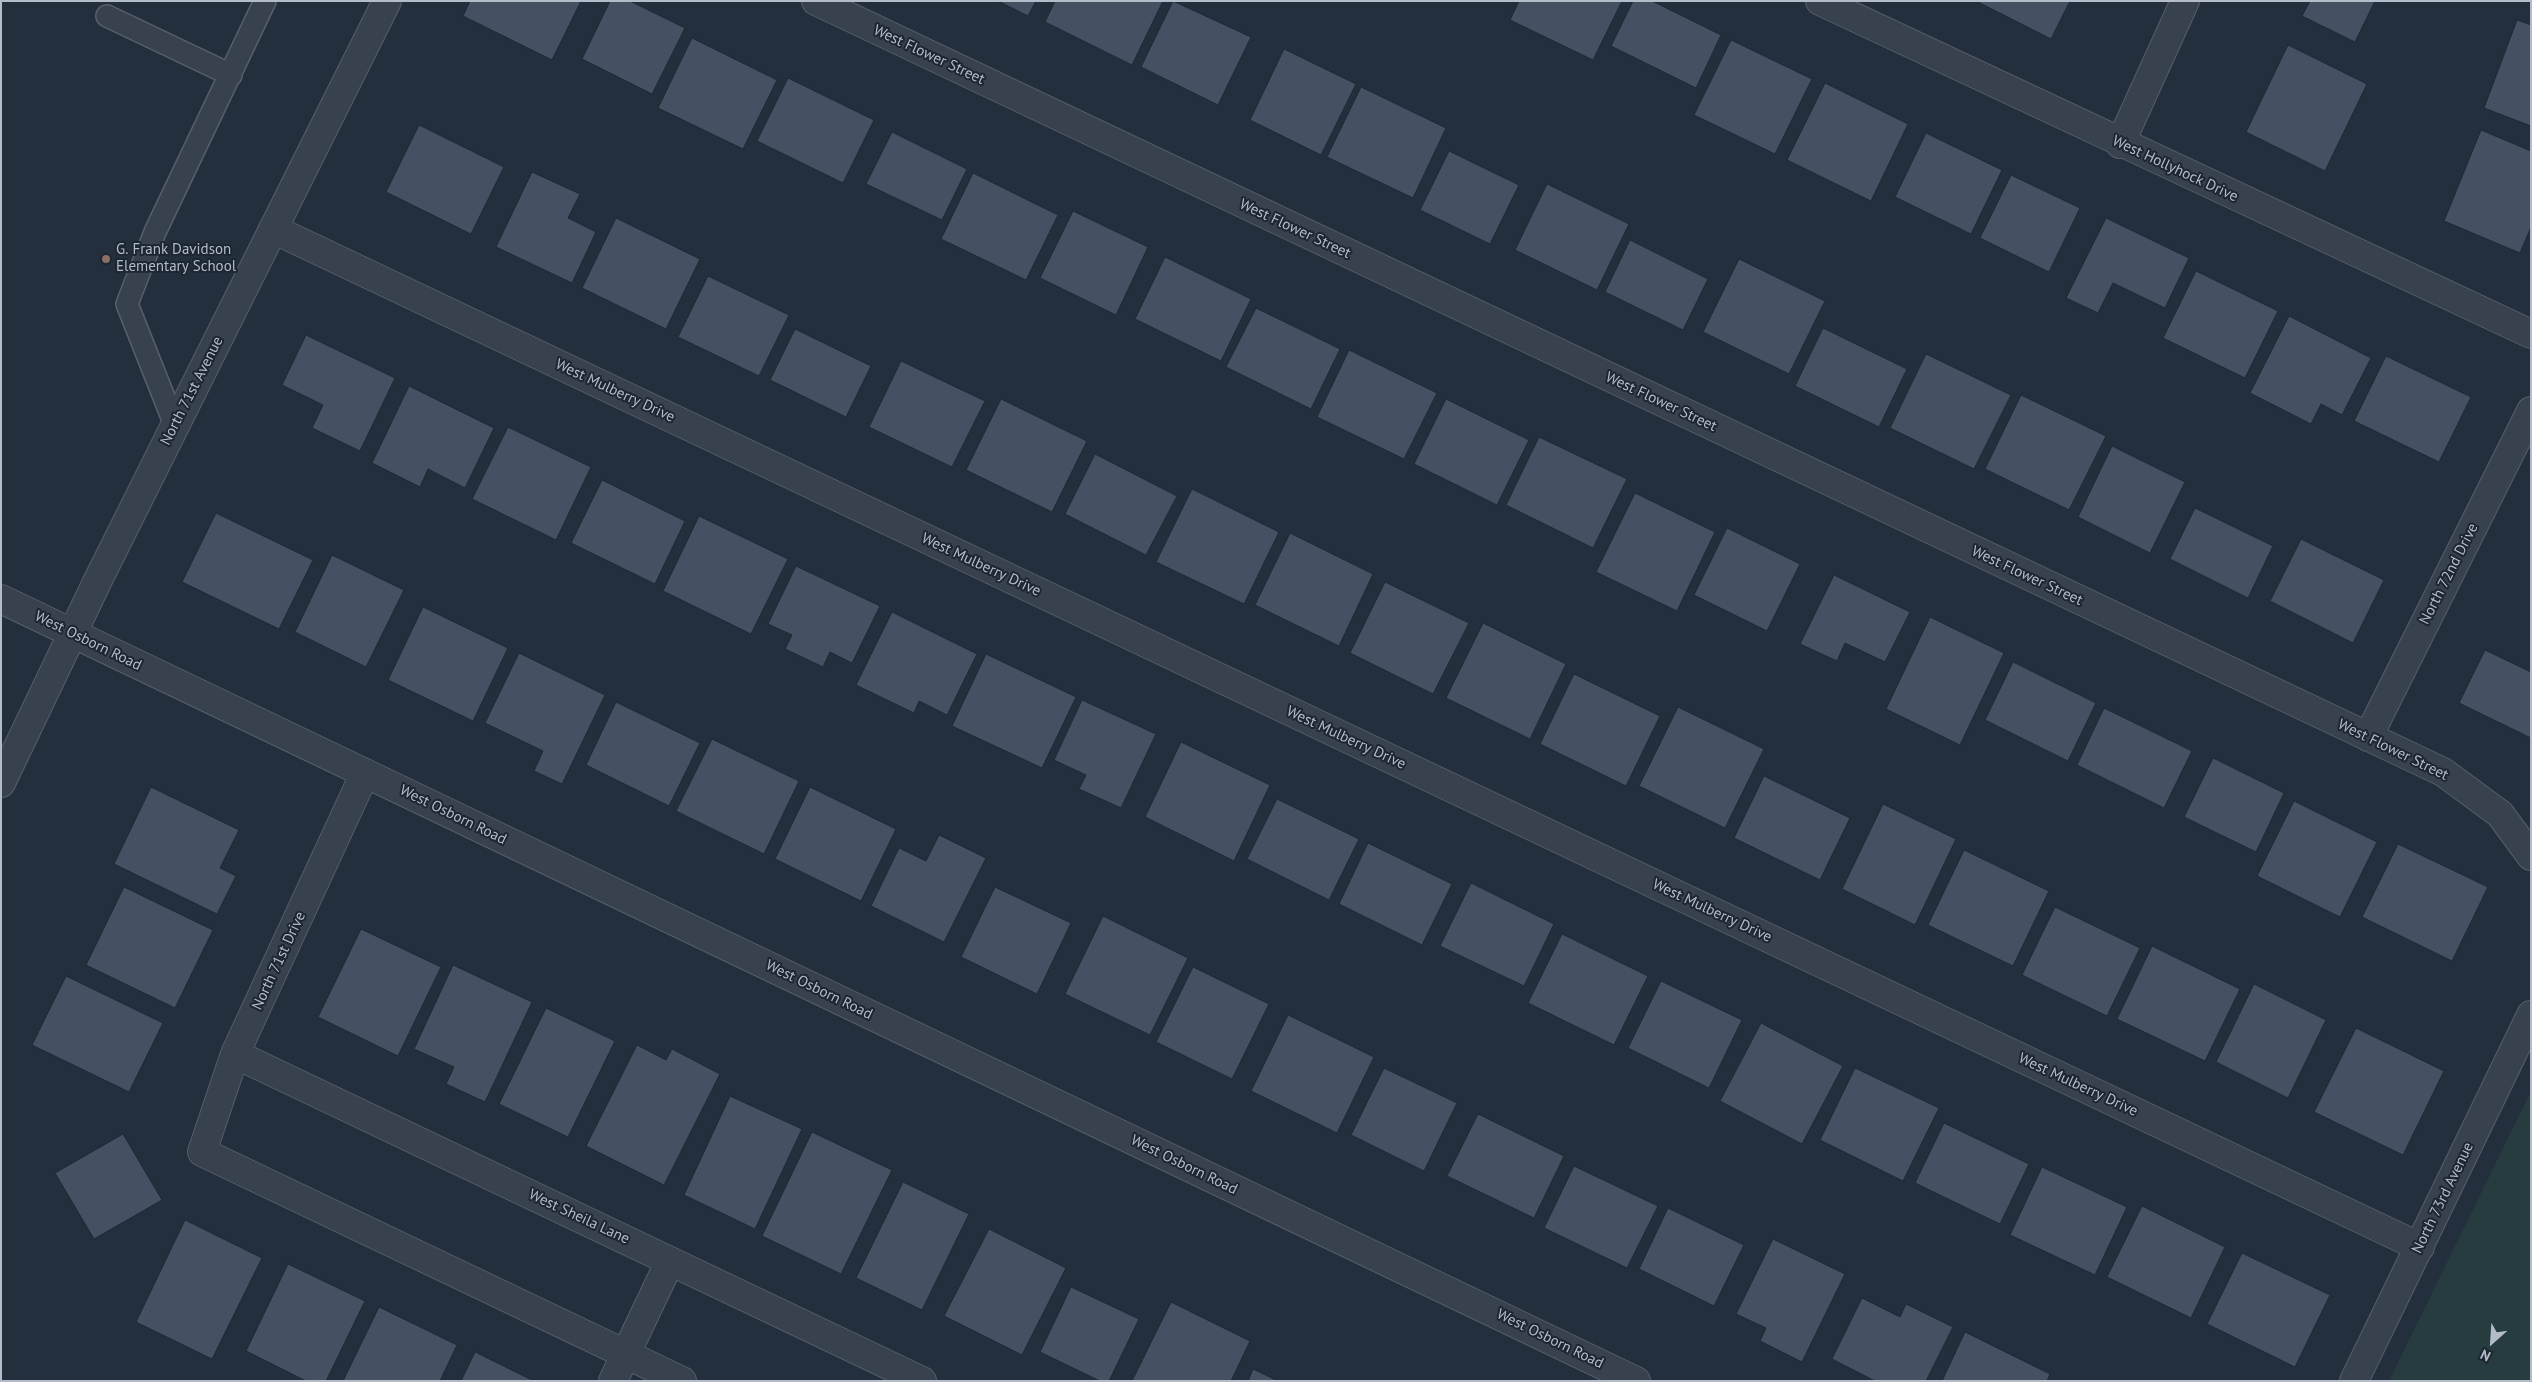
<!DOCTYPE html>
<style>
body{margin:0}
#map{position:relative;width:2532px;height:1382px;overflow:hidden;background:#242f3e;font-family:"PT Sans",sans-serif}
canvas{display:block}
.frame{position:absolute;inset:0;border:2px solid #b4bcc9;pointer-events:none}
.north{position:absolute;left:2467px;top:1317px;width:50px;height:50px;-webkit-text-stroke:4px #1d2633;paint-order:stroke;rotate:206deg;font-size:14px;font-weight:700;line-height:20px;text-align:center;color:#b4bcc9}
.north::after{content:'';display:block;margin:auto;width:18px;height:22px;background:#b4bcc9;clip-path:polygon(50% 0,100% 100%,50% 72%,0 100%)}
</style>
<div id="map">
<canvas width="2532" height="1382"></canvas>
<div class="frame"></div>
<div class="north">N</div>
</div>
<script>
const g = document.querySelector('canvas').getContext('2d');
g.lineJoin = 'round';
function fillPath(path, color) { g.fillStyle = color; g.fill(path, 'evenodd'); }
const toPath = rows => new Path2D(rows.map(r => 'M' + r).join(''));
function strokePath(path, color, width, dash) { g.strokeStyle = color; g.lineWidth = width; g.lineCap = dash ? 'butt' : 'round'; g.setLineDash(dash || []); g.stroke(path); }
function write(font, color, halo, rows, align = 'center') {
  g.font = font + ' "PT Sans",sans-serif'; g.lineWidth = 4; g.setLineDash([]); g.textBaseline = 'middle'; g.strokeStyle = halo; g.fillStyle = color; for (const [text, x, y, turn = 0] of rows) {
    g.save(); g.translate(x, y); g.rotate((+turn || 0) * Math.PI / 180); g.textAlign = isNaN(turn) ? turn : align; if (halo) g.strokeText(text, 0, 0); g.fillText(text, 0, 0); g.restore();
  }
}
const green = toPath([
 [2531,1091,2531,1381,2389,1381]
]);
const building = toPath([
 [470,1,581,1,552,60,463,16,470,1],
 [610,1,630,1,685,28,652,94,582,59,610,1],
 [998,1,1036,1,1028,16,998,1],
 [1055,1,1163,1,1132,65,1045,22,1055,1],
 [1173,1,1251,37,1218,105,1141,67,1173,1],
 [1519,1,1622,1,1593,60,1510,20,1519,1],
 [1633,1,1652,1,1721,35,1696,88,1611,46,1633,1],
 [1976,1,2070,1,2051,39,1976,1],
 [2310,1,2375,1,2355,42,2302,16,2310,1],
 [2517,20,2531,25,2531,126,2484,108,2517,20],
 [692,38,777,80,743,149,658,108,692,38],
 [1731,40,1812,79,1775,154,1694,115,1731,40],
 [2288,45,2367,84,2325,171,2246,132,2288,45],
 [1284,49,1356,84,1321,155,1250,120,1284,49],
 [788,78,874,120,843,183,757,141,788,78],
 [1825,83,1908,124,1871,201,1787,160,1825,83],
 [1361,87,1446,128,1413,198,1327,157,1361,87],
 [419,125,504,167,471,234,386,192,419,125],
 [2481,130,2531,151,2531,227,2520,253,2444,221,2481,130],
 [892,132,967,169,942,220,866,184,892,132],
 [1926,133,2002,170,1971,234,1895,197,1926,133],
 [1449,151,1519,185,1490,244,1420,210,1449,151],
 [532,172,580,194,568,218,596,232,572,283,496,247,532,172],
 [973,173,1058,215,1026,280,941,239,973,173],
 [2011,175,2080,208,2049,272,1980,238,2011,175],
 [1547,184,1629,224,1597,290,1515,250,1547,184],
 [1073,211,1148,247,1116,315,1040,278,1073,211],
 [616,218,700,259,666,329,582,288,616,218],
 [2106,218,2189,258,2165,308,2113,283,2098,313,2066,298,2106,218],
 [1630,240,1708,279,1683,330,1605,292,1630,240],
 [1165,257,1251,299,1221,361,1135,319,1165,257],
 [1739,259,1825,301,1789,374,1703,332,1739,259],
 [2196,271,2278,311,2245,378,2163,338,2196,271],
 [708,276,789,315,759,376,678,337,708,276],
 [1256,308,1340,349,1311,409,1226,367,1256,308],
 [2289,316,2371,358,2342,415,2321,404,2311,424,2250,393,2289,316],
 [1823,328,1907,369,1879,427,1795,386,1823,328],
 [795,329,871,366,846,417,770,380,795,329],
 [306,335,395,378,360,451,312,428,323,405,282,385,306,335],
 [1349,350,1437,393,1404,459,1317,417,1349,350],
 [1926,354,2011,395,1974,469,1890,428,1926,354],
 [2386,356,2471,397,2439,462,2354,421,2386,356],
 [901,361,985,401,952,467,869,427,901,361],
 [409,386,494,428,465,488,428,469,420,487,372,463,409,386],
 [2021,395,2106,436,2069,510,1985,469,2021,395],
 [1001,399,1087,441,1052,512,966,470,1001,399],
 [1446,399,1529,440,1497,505,1414,464,1446,399],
 [508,427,591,467,556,540,472,499,508,427],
 [1539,437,1627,479,1593,548,1506,505,1539,437],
 [2112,446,2185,482,2150,553,2078,517,2112,446],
 [1095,454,1177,496,1146,555,1065,514,1095,454],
 [602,480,685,521,655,584,571,543,602,480],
 [1192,489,1279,532,1244,604,1156,562,1192,489],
 [1635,493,1715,532,1677,611,1596,572,1635,493],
 [2195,508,2273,546,2248,598,2170,559,2195,508],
 [216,513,313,560,279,629,182,582,216,513],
 [699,516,788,559,751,634,663,591,699,516],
 [1727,528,1800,564,1767,631,1694,595,1727,528],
 [1290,533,1373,574,1339,646,1255,605,1290,533],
 [2301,539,2384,580,2353,643,2270,601,2301,539],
 [332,555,404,590,366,667,295,632,332,555],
 [796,566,880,606,852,663,830,652,823,667,785,649,792,635,768,624,796,566],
 [1834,575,1910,612,1885,662,1845,643,1837,661,1800,644,1834,575],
 [1385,582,1469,623,1433,694,1350,653,1385,582],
 [423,607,508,648,473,721,388,680,423,607],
 [892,612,977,654,947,715,919,701,914,713,856,685,892,612],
 [1930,617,2004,653,1960,745,1886,709,1930,617],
 [1483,623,1566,664,1530,739,1446,698,1483,623],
 [2485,650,2531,672,2531,738,2459,703,2485,650],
 [519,653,605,695,562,784,534,771,543,751,485,723,519,653],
 [986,654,1076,697,1042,768,952,726,986,654],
 [2013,662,2096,703,2068,761,1985,720,2013,662],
 [1574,674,1660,716,1626,786,1540,744,1574,674],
 [1082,700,1156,734,1121,808,1079,789,1086,775,1054,760,1082,700],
 [616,702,700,743,669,806,586,765,616,702],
 [1678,707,1764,749,1725,828,1639,786,1678,707],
 [2104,708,2192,751,2164,808,2077,765,2104,708],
 [712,739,799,781,764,854,676,811,712,739],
 [1181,742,1270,785,1234,861,1145,817,1181,742],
 [2213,758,2284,793,2256,852,2184,817,2213,758],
 [1764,776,1850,818,1820,880,1734,838,1764,776],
 [151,787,239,830,220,868,236,876,217,914,114,864,151,787],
 [810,787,896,829,861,901,775,859,810,787],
 [1277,799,1359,839,1329,900,1247,859,1277,799],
 [2294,801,2377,842,2340,917,2257,876,2294,801],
 [1883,804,1956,839,1915,925,1842,889,1883,804],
 [939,835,986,858,944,942,871,906,899,848,926,861,939,835],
 [1368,843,1452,884,1422,945,1339,904,1368,843],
 [2398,844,2488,887,2452,961,2362,917,2398,844],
 [1964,850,2049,891,2013,966,1928,925,1964,850],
 [1471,883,1554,924,1524,986,1440,946,1471,883],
 [124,887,213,930,175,1008,86,965,124,887],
 [995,887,1071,923,1037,994,961,957,995,887],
 [2055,907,2140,948,2107,1016,2022,975,2055,907],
 [1103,916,1188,958,1150,1035,1065,994,1103,916],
 [361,929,441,967,398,1056,318,1017,361,929],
 [1562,934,1648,976,1614,1045,1528,1003,1562,934],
 [2152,946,2240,989,2205,1061,2117,1019,2152,946],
 [453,965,532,1002,485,1102,446,1084,454,1067,414,1049,453,965],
 [1193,967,1269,1004,1232,1079,1156,1042,1193,967],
 [66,976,163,1023,129,1092,32,1045,66,976],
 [1661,981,1742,1020,1709,1088,1628,1048,1661,981],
 [2254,984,2326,1020,2288,1098,2216,1062,2254,984],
 [546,1008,615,1041,568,1137,499,1104,546,1008],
 [1288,1015,1374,1057,1337,1133,1251,1091,1288,1015],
 [1761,1023,1843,1066,1802,1144,1720,1101,1761,1023],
 [2356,1028,2444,1071,2403,1155,2314,1112,2356,1028],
 [637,1045,666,1060,672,1049,720,1074,664,1185,586,1146,637,1045],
 [1384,1068,1457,1103,1424,1171,1351,1135,1384,1068],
 [1855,1068,1939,1108,1903,1181,1820,1140,1855,1068],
 [730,1096,802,1129,755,1229,684,1195,730,1096],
 [1478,1114,1564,1156,1534,1218,1447,1176,1478,1114],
 [1944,1123,2029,1164,2000,1224,1915,1183,1944,1123],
 [812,1132,892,1170,841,1274,762,1236,812,1132],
 [123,1134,162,1200,94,1239,55,1173,123,1134],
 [1574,1166,1658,1206,1627,1268,1544,1228,1574,1166],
 [2042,1167,2127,1207,2095,1275,2010,1235,2042,1167],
 [903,1182,969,1214,922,1310,856,1278,903,1182],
 [2142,1206,2225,1247,2191,1318,2107,1277,2142,1206],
 [1668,1208,1744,1245,1714,1306,1639,1269,1668,1208],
 [185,1220,262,1258,212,1359,136,1322,185,1220],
 [989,1229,1066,1268,1022,1355,944,1316,989,1229],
 [1773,1239,1845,1274,1802,1362,1760,1341,1766,1328,1736,1314,1773,1239],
 [2242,1253,2330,1295,2295,1367,2207,1324,2242,1253],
 [288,1264,365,1301,326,1381,306,1381,246,1351,288,1264],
 [1071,1287,1139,1319,1109,1381,1100,1381,1040,1352,1071,1287],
 [1862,1298,1900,1317,1906,1304,1953,1327,1926,1381,1875,1381,1832,1359,1862,1298],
 [1171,1302,1250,1341,1231,1381,1132,1381,1171,1302],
 [379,1307,457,1345,440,1381,343,1381,379,1307],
 [1965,1332,2050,1374,2047,1381,1942,1381,1965,1332],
 [475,1352,534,1381,461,1381,475,1352],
 [1253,1369,1278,1381,1248,1381,1253,1369]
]);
const service = toPath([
 [107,16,231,75],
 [175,425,127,304,155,232,265,1]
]);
const minor = toPath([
 [816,1,2443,772,2500,814,2531,856],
 [1820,1,2531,334],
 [2120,144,2185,1],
 [273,229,2420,1247],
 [2368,737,2531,411],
 [365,773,235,1054,202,1152,682,1381],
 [235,1054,922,1381],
 [613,1381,670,1261],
 [2354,1381,2531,1015]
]);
const tertiary = toPath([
 [1,599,1636,1381],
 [1,783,98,580,387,1]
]);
const markers = [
 [106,259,5,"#8d6e63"]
];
const streetNames = [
 ["West Flower Street",929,55,25],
 ["West Hollyhock Drive",2175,169,25],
 ["West Flower Street",1295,229,25],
 ["North 71st Avenue",192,391,-63],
 ["West Mulberry Drive",615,391,25],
 ["West Flower Street",1661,402,25],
 ["West Mulberry Drive",981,565,25],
 ["North 72nd Drive",2449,574,-63],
 ["West Flower Street",2027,576,25],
 ["West Osborn Road",88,641,26],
 ["West Mulberry Drive",1346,738,25],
 ["West Flower Street",2393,750,26],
 ["West Osborn Road",453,815,26],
 ["West Mulberry Drive",1712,911,25],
 ["North 71st Drive",279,961,-65],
 ["West Osborn Road",819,990,26],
 ["West Mulberry Drive",2078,1085,25],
 ["West Osborn Road",1184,1165,26],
 ["North 73rd Avenue",2443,1198,-64],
 ["West Sheila Lane",579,1217,25],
 ["West Osborn Road",1550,1339,26]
];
const poiNames = [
 ["G. Frank Davidson",116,250],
 ["Elementary School",116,267]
];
fillPath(green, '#263c3f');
fillPath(building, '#455162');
strokePath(building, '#1f2835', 1);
strokePath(service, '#565f6c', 24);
strokePath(minor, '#565f6c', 30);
strokePath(tertiary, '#565f6c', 30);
strokePath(service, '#38414e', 21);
strokePath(minor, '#38414e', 28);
strokePath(tertiary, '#38414e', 28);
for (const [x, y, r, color] of markers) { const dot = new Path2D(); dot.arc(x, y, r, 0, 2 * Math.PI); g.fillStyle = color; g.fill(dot); strokePath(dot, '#1d2633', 2); }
write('15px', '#b4bcc9', '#1d2633', streetNames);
write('15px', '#b4bcc9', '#1d2633', poiNames, 'left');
</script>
